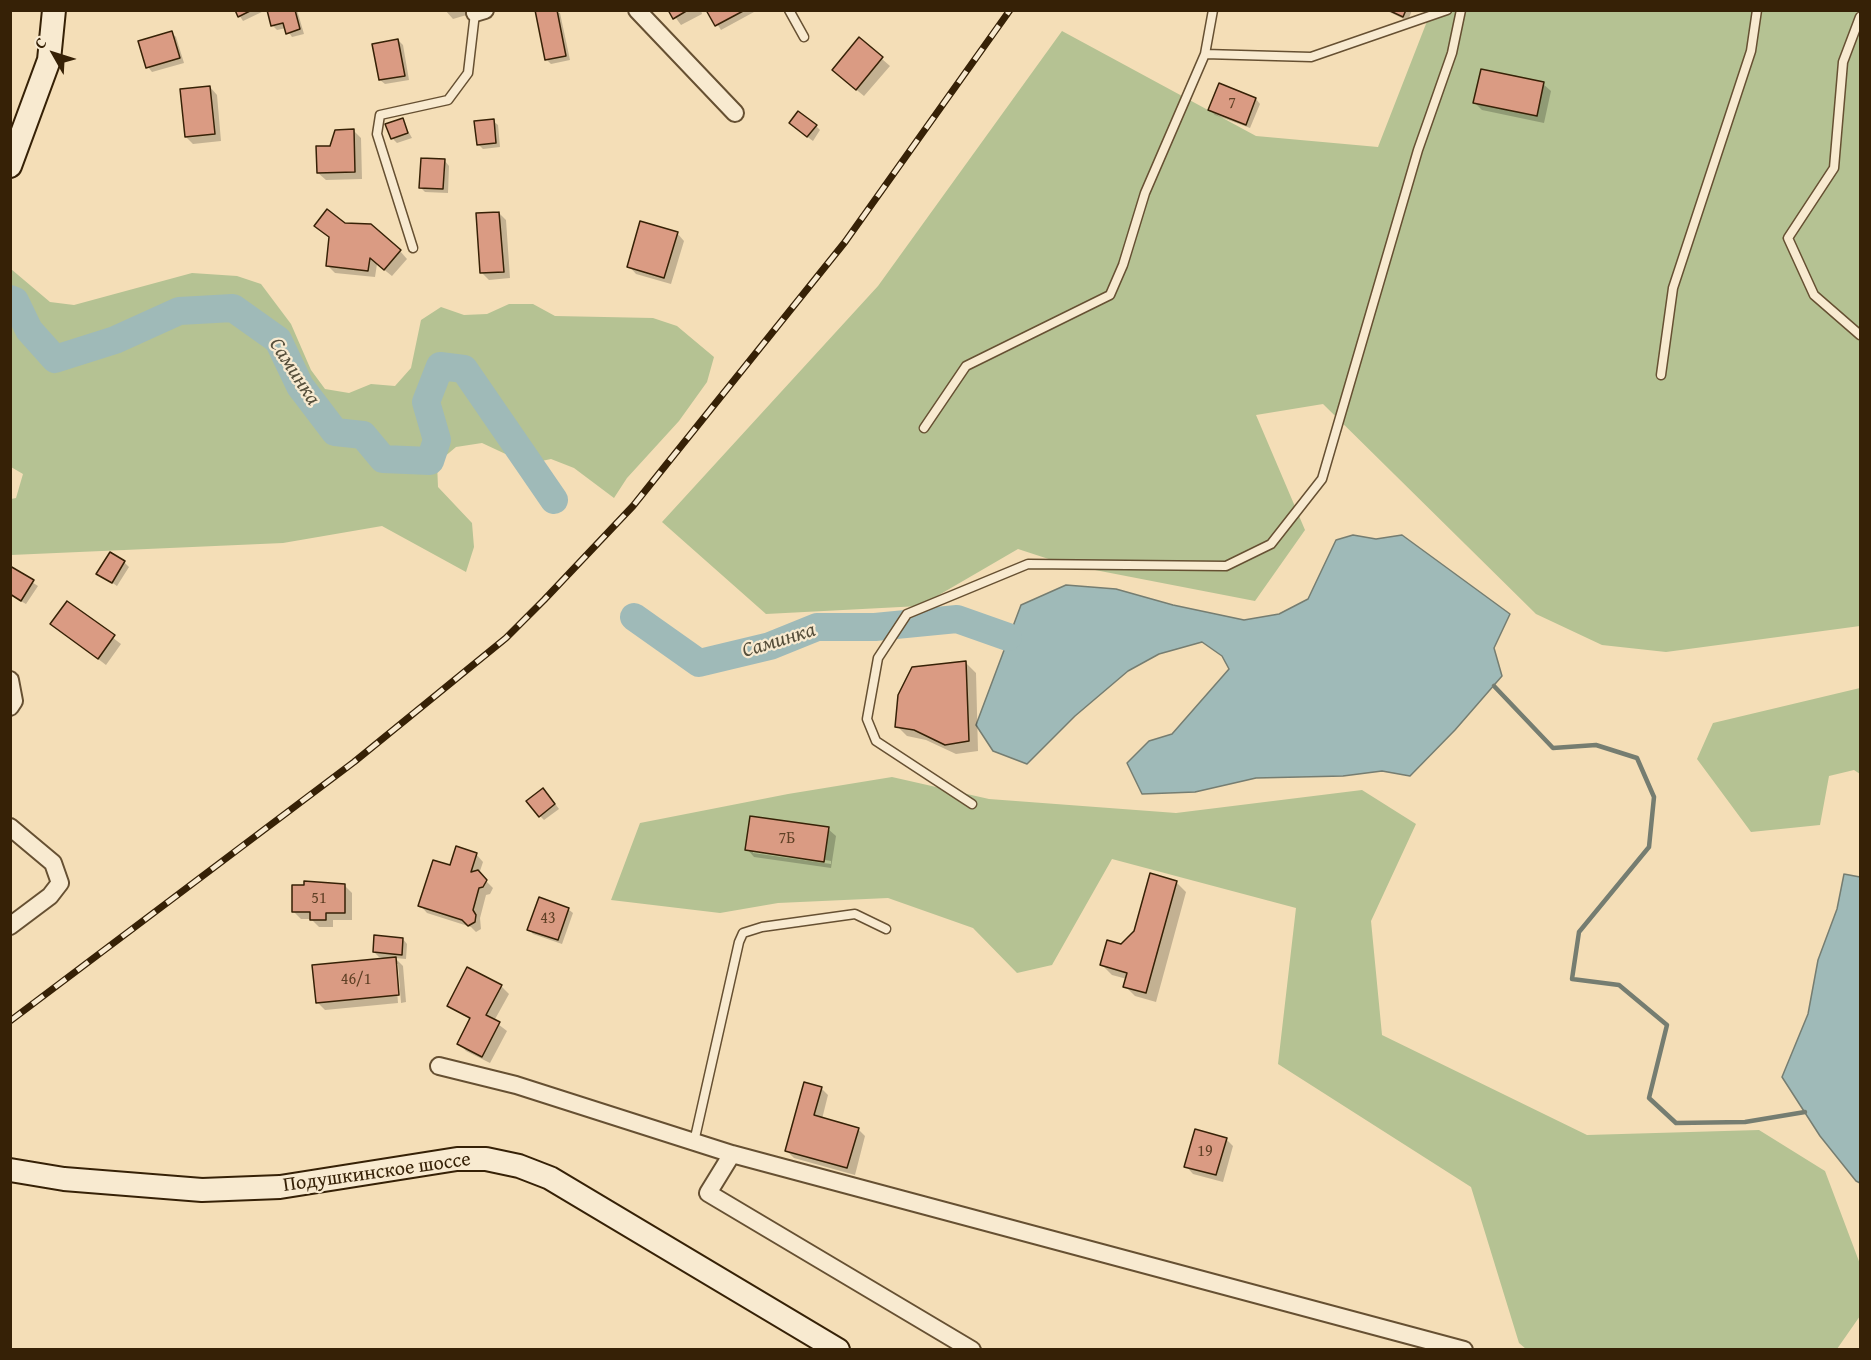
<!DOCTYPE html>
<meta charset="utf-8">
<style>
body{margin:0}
#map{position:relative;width:1871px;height:1360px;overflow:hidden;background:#f4deb7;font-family:"Gentium Book Plus",serif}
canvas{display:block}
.frame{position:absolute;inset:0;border:12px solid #362106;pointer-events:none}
.north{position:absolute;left:24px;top:24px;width:60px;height:60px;-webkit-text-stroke:4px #f8ead0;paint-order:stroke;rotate:309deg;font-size:16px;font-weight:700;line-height:24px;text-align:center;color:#362106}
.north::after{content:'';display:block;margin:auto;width:21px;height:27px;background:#362106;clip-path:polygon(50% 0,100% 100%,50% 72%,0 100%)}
</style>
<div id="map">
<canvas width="1871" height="1360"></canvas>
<div class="frame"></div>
<div class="north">С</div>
</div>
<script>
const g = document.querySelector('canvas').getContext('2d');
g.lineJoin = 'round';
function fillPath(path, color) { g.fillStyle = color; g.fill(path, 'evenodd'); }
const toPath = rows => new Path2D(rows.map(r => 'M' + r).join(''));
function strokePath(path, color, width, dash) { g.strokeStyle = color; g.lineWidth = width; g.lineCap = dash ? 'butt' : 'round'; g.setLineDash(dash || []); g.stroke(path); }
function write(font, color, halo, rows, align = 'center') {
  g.font = font + ' "Gentium Book Plus",serif'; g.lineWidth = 4.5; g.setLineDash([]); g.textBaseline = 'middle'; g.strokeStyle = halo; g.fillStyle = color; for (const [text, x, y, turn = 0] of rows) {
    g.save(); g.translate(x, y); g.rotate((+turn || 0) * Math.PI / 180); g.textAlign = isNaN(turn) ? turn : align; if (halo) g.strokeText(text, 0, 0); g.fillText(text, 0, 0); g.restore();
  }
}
const green = toPath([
 [1431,11,1860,11,1860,626,1666,652,1602,645,1536,614,1323,404,1256,415,1305,530,1255,601,1064,564,1018,549,920,606,766,614,662,522,878,286,1062,31,1256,136,1378,147],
 [11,269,50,302,74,305,192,273,237,276,261,284,291,324,311,370,325,389,349,393,371,384,395,386,411,368,421,320,441,307,464,315,487,314,509,304,533,304,555,316,653,318,677,326,714,357,707,382,679,421,627,478,614,498,574,468,551,459,527,464,482,443,456,447,437,463,438,487,472,523,474,547,466,572,382,526,283,543,11,555,11,499,16,498,23,474,11,467],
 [1860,688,1860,774,1854,770,1829,776,1820,825,1751,832,1697,759,1713,723],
 [892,777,989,799,1176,813,1362,790,1416,824,1371,921,1382,1035,1587,1135,1759,1130,1825,1171,1860,1264,1860,1316,1837,1349,1526,1349,1519,1343,1471,1187,1278,1064,1296,908,1112,859,1052,965,1017,973,973,928,888,898,778,903,720,913,611,900,640,823,788,794]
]);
const water = toPath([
 [1353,535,1376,539,1402,535,1510,614,1494,648,1502,676,1455,730,1410,776,1382,771,1343,776,1256,778,1195,792,1142,794,1127,763,1149,741,1172,734,1229,669,1222,656,1202,642,1159,654,1128,671,1075,716,1027,764,993,751,976,725,1021,605,1066,585,1116,589,1173,605,1244,620,1279,614,1308,599,1336,540,1353,535],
 [1844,874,1860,877,1860,1183,1856,1181,1820,1136,1782,1077,1808,1014,1818,960,1837,909,1844,874]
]);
const shadow = toPath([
 [236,10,266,10,243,21],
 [268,10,297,10,304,34,292,37,286,28,277,30,273,26],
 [445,10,469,10,470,14,453,19],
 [542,10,560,13,570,60,551,64,546,59],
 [670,10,701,10,702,14,681,25],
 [708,10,753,10,754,12,721,30],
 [1385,10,1412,10,1408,21],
 [172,33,176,37,184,63,152,72,148,67],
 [859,39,890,66,864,96,841,77],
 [398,40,403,45,409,80,385,84,380,80],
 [1543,84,1551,91,1544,123,1482,110,1475,103],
 [1220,85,1256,99,1260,104,1250,128,1215,115,1210,110],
 [210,87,217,95,221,141,193,144,186,137],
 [402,120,412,138,397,143,392,138],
 [493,121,498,125,500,147,483,149,478,144],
 [816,126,820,130,813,141,795,128],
 [354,131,361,138,362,179,326,180,318,173,331,147],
 [445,161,449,166,448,193,425,192,421,188],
 [499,213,506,220,510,278,489,280,482,273],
 [345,224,400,251,407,259,392,276,377,264,375,277,335,273,327,265],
 [677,233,684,241,671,284,636,274,629,266],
 [124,562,129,567,117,586,98,573],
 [10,568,38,586,26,604,10,595],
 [67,603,121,644,106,665,52,624],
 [966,663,976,673,978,751,956,754,926,740,907,736,897,726],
 [548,794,559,809,544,820,540,816],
 [828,829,836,836,831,868,754,857,747,849],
 [753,849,831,861,831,864,753,853],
 [476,854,483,862,479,874,493,888,490,894,486,895,480,918,481,929,476,932,471,927,427,913,420,905,451,867],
 [1176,882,1186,892,1156,1002,1135,996,1125,986,1127,979,1112,975,1102,965,1122,946],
 [344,885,352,893,352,920,333,920,333,927,319,927,311,919,301,919,294,912],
 [568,909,573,913,562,944,533,934,529,929],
 [403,939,407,944,406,959,395,958,403,966,406,1002,401,1003,398,964,395,964,398,1003,325,1010,317,1002,389,959,379,957,374,952],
 [468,969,501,986,509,994,494,1021,507,1031,490,1063,466,1051,459,1043,471,1020,449,1006],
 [821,1088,828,1095,822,1119,858,1129,865,1136,855,1175,794,1158,787,1151],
 [1226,1139,1233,1146,1223,1182,1193,1174,1186,1166]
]);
const stream = toPath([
 [1494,686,1553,748,1596,745,1637,758,1654,797,1649,847,1579,932,1572,979,1619,985,1667,1025,1649,1098,1676,1123,1745,1122,1805,1112]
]);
const river = toPath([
 [10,299,15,301,29,330,55,359,115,340,179,311,233,308,278,340,300,386,335,432,363,435,383,459,430,461,437,440,426,402,440,366,464,369,554,500],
 [634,617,699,663,770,646,817,627,875,627,957,619,1008,637]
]);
const building = toPath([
 [235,10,252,10,238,17,235,10],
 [267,10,295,10,300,29,286,34,283,23,271,26,267,10],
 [535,10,557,10,566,56,545,60,535,10],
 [668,10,688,10,673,19,668,10],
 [706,10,745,10,715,26,706,10],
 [1388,10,1406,10,1403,17,1388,10],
 [172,31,180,58,146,68,138,41,172,31],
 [859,37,883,57,856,90,832,70,859,37],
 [398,39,405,76,379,80,372,44,398,39],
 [1481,69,1544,82,1537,116,1473,103,1481,69],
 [1219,83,1256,98,1246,125,1208,110,1219,83],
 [210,86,215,134,185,137,180,89,210,86],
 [798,111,817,125,807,137,789,123,798,111],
 [403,118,408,133,391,139,385,124,403,118],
 [494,119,496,143,477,145,474,121,494,119],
 [354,129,355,172,317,173,316,146,330,146,335,130,354,129],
 [421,158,445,159,443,189,419,188,421,158],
 [327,209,345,223,371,224,401,250,384,270,370,258,368,271,326,266,329,237,314,226,327,209],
 [499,212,504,272,480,273,476,213,499,212],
 [640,221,678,232,664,278,627,267,640,221],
 [110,552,125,561,112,583,96,574,110,552],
 [10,566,34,580,21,601,10,594,10,566],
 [67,601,115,635,98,659,50,624,67,601],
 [966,661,969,741,945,745,914,730,895,727,898,695,912,667,966,661],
 [543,788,555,804,539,817,526,801,543,788],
 [750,816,829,827,824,862,745,850,750,816],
 [456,846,477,853,471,872,478,870,487,880,483,887,479,888,473,910,476,915,475,922,468,926,462,920,418,906,433,860,450,865,456,846],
 [1150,873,1177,881,1146,993,1123,987,1127,973,1100,965,1107,940,1121,944,1134,931,1150,873],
 [304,881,345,884,345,913,326,913,326,920,310,920,310,912,292,912,292,885,304,885,304,881],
 [539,897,569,908,558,940,527,930,539,897],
 [374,935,403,938,402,955,373,952,374,935],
 [396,957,399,995,316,1003,312,965,396,957],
 [467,967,502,985,486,1015,500,1022,482,1057,457,1044,470,1018,447,1006,467,967],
 [804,1082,822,1087,814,1115,859,1128,847,1168,785,1151,804,1082],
 [1195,1129,1227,1138,1216,1175,1184,1167,1195,1129]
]);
const lane = toPath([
 [789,10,804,37],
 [1860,17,1843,62,1834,168,1788,238,1814,295,1860,335],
 [1205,54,1311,57,1447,10],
 [413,248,377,134,380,115,448,100,468,73,475,13],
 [1661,375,1673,288,1751,51,1757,10],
 [924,428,966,366,1110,295,1123,265,1145,193,1205,54,1213,10],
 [972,804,876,741,867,719,878,658,907,614,1028,564,1226,566,1271,544,1322,479,1418,150,1452,53,1461,10],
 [694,1142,739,942,743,933,762,927,855,914,886,929]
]);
const street = toPath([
 [637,10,735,113],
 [475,13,485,10],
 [10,680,14,701,10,707],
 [10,827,53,863,60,883,50,896,10,926],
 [439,1066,516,1085,732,1154],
 [972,1350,708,1193,732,1154,1464,1350]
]);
const secondary = toPath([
 [10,166,49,60,54,10],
 [10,1170,64,1179,202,1190,280,1187,457,1159,486,1159,519,1166,550,1178,838,1350]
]);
const rail = toPath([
 [10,1021,354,762,506,638,544,600,633,506,845,242,1010,10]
]);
const numberNames = [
 ["7",1232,104],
 ["7Б",787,839],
 ["51",319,899],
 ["43",548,919],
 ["46/1",356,980],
 ["19",1205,1152]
];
const streetNames = [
 ["Подушкинское шоссе",377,1173,-8]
];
const waterNames = [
 ["Саминка",294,372,57],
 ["Саминка",779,641,-17]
];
fillPath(green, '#b5c293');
fillPath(water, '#9fbab8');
strokePath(water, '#757d71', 1.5);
fillPath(shadow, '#0003');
strokePath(stream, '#757d71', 4.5);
strokePath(river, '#9fbab8', 28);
fillPath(building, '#da9b83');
strokePath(building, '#362106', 1.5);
strokePath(lane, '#665032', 11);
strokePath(street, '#665032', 20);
strokePath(secondary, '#362106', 26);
strokePath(lane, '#f8ead0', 8);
strokePath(street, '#f8ead0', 16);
strokePath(secondary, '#f8ead0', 22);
strokePath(rail, '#362106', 7);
strokePath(rail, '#f8ead0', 4.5, [14]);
write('16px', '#5f4025', null, numberNames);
write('20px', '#362106', '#f8ead0', streetNames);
write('italic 21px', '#564f3b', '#f8ead0', waterNames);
</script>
